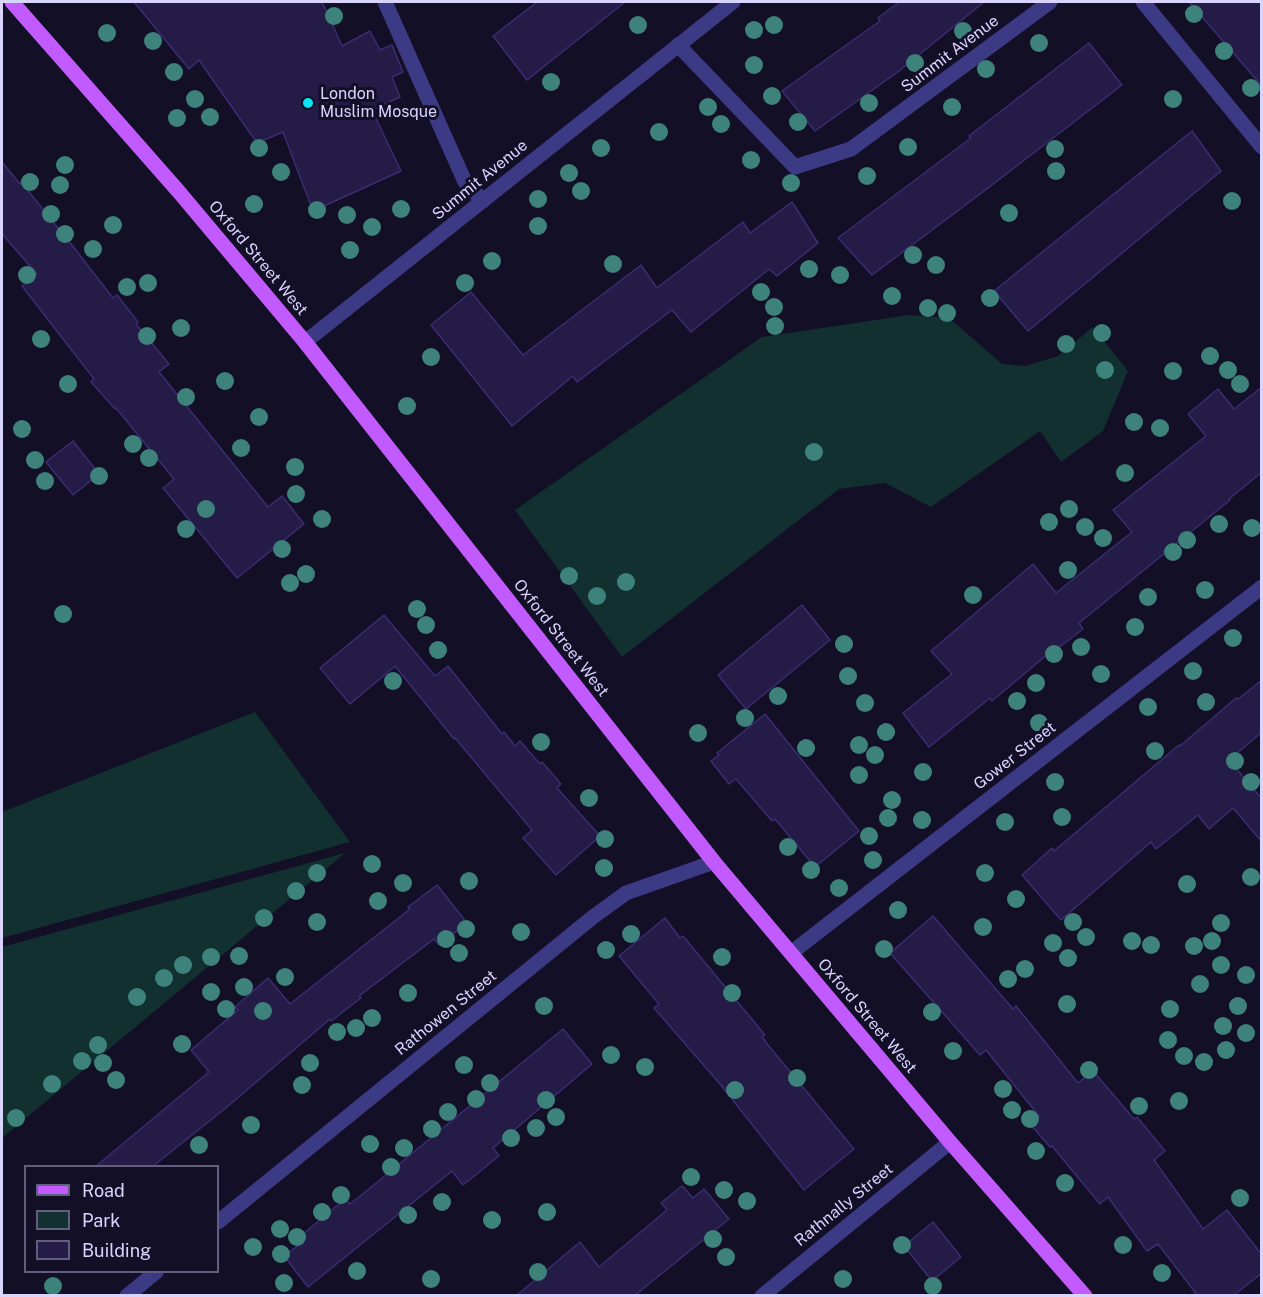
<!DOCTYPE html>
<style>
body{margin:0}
#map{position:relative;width:1263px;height:1297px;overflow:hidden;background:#130f26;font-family:"Public Sans",sans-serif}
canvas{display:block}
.frame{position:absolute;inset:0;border:3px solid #d9d4ff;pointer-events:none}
.legend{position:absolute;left:24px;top:1165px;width:195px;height:108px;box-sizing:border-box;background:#130f26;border:2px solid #625e7d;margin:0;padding:8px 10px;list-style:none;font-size:18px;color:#d9d4ff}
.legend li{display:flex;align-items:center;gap:12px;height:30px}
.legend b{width:30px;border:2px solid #625e7d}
</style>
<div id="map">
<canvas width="1263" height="1297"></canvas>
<div class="frame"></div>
<ul class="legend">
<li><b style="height:8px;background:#c25bff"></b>Road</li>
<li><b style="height:16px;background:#12302f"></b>Park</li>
<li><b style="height:16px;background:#241b47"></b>Building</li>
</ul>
</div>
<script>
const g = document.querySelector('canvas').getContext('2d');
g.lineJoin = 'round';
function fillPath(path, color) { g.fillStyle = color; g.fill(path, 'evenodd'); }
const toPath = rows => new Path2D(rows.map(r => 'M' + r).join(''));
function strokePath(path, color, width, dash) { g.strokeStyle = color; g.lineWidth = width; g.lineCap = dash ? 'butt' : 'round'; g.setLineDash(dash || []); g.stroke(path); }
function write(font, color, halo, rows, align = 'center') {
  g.font = font + ' "Public Sans",sans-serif'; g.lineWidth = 6; g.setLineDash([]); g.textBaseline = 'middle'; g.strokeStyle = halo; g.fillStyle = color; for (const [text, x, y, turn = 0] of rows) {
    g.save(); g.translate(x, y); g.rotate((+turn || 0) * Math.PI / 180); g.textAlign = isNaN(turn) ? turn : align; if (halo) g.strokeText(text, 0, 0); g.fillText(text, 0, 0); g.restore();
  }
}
const green = toPath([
 [909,315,949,318,1002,364,1025,366,1058,356,1093,327,1128,371,1103,431,1061,462,1040,431,931,507,885,483,839,489,622,657,515,510,762,337],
 [255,712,350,842,2,938,2,812],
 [345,853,2,1138,2,947]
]);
const building = toPath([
 [134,2,321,2,325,8,342,46,370,31,380,50,392,45,403,72,392,77,400,97,372,110,401,171,313,211,283,132,257,143,199,60,189,69,134,2],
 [537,2,625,2,527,80,493,36,537,2],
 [899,2,984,2,899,71,815,131,782,91,880,21,878,18,899,2],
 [1189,2,1262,2,1262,86,1189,2],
 [1089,43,1122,85,988,188,872,275,838,238,971,138,969,136,1089,43],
 [1192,131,1221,171,1028,331,994,291,1192,131],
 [2,162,20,184,21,182,75,249,113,298,117,295,138,322,136,324,169,364,159,372,268,507,282,496,304,524,237,578,163,488,174,479,116,408,115,409,91,382,94,379,22,286,37,274,2,234,2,162],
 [792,202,818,243,777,276,769,269,691,332,672,310,577,382,573,376,512,426,431,325,471,292,523,355,641,265,657,288,743,222,750,233,792,202],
 [1262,387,1262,472,1229,499,1230,500,1079,623,1083,629,1057,649,1056,647,992,701,990,698,929,747,903,713,952,674,931,651,1033,564,1056,593,1132,532,1113,510,1206,436,1188,414,1218,389,1234,409,1262,387],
 [73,441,99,474,73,495,46,462,73,441],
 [802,605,830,640,746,709,718,675,802,605],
 [384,615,435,676,448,666,502,734,504,732,515,746,520,741,540,764,542,762,561,784,557,788,600,836,556,875,523,838,532,830,455,738,454,739,395,666,350,704,320,668,384,615],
 [1262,680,1262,732,1229,760,1262,799,1262,842,1233,808,1209,829,1198,815,1156,849,1151,842,1061,920,1022,875,1052,848,1054,851,1179,745,1180,746,1236,698,1238,699,1262,680],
 [765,714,859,831,815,867,775,819,772,821,736,779,729,784,711,761,719,755,717,753,765,714],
 [437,885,467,923,439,945,434,939,359,996,361,998,331,1021,330,1019,227,1107,152,1167,95,1167,209,1072,191,1050,238,1010,235,1007,268,978,290,1004,410,909,408,907,437,885],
 [933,916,1013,1009,1016,1006,1078,1083,1093,1071,1134,1119,1137,1117,1165,1151,1154,1160,1203,1229,1227,1210,1262,1255,1262,1273,1233,1296,1198,1296,1158,1244,1147,1251,1108,1197,1100,1204,1052,1146,1050,1147,1030,1124,1039,1116,986,1050,980,1055,890,953,933,916],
 [665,918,680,938,683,936,765,1035,762,1037,768,1045,854,1149,804,1190,720,1084,654,1008,659,1004,619,956,665,918],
 [563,1029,592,1064,493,1148,499,1156,463,1185,452,1171,308,1287,284,1256,300,1244,297,1239,345,1199,350,1204,364,1193,563,1029],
 [682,1186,693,1198,704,1189,729,1219,634,1296,516,1296,580,1242,599,1267,667,1210,661,1203,682,1186],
 [933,1222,961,1257,932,1281,904,1246,933,1222]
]);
const minor = toPath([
 [385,2,465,182,483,201],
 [1143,2,1262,147],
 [678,45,795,167,851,149,1050,2],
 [305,342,733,2],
 [791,953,1262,587],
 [218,1222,593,917,626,893,714,862],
 [127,1296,156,1272],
 [762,1296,950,1142]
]);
const major = toPath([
 [12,2,179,192,305,342,714,862,950,1142,1085,1296]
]);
const trees = [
 [1194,14],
 [334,16],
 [638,25],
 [774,25],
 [754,30],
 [963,31],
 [107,33],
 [153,41],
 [1039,43],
 [1224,51],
 [915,63],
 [754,65],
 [986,69],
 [174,72],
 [551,82],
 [1251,88],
 [772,96],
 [195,99],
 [1173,99],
 [869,103],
 [708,107],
 [952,107],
 [210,117],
 [177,118],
 [798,122],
 [721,124],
 [659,132],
 [908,147],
 [259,148],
 [601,148],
 [1055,149],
 [751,160],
 [65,165],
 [1056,171],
 [281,172],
 [569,173],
 [867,176],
 [30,182],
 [791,183],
 [60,185],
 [581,191],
 [538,199],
 [1232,201],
 [254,204],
 [401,209],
 [317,210],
 [1009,213],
 [51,214],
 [347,215],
 [113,225],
 [538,226],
 [372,227],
 [65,234],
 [93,249],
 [350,250],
 [913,255],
 [492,261],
 [613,264],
 [936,265],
 [809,269],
 [27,275],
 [840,275],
 [148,283],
 [465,283],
 [127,287],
 [761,292],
 [892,296],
 [990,298],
 [774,307],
 [928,308],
 [947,313],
 [775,326],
 [181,328],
 [1102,333],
 [147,336],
 [41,339],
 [1066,344],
 [1210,356],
 [431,357],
 [1105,370],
 [1228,370],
 [1173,371],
 [225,381],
 [68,384],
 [1240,384],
 [186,397],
 [407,406],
 [259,417],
 [1134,422],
 [1160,428],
 [22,429],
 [133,444],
 [241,448],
 [814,452],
 [149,458],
 [35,460],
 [295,467],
 [1125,473],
 [99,476],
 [45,481],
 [296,494],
 [206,509],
 [1069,509],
 [322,519],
 [1049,522],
 [1219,524],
 [1085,527],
 [1252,528],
 [186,529],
 [1103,538],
 [1187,540],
 [282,549],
 [1173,552],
 [1068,570],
 [306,574],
 [569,576],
 [626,582],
 [290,583],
 [1205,590],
 [973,595],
 [597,596],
 [1148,597],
 [417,609],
 [63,614],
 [426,625],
 [1135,627],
 [1233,638],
 [844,644],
 [1081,647],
 [438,650],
 [1054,654],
 [1193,671],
 [1101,674],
 [848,676],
 [393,681],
 [1036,683],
 [778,696],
 [1017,701],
 [1206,702],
 [865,703],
 [1148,707],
 [745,718],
 [1039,723],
 [886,732],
 [698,733],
 [541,742],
 [859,745],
 [806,748],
 [1155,751],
 [875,755],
 [1235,761],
 [923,772],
 [859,775],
 [1055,782],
 [1251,782],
 [589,798],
 [892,800],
 [1062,817],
 [888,818],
 [922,820],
 [1005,822],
 [869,836],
 [605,839],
 [788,847],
 [873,860],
 [372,864],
 [604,868],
 [811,870],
 [317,873],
 [985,873],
 [1251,877],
 [469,881],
 [403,883],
 [1187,884],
 [839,888],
 [296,891],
 [1016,899],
 [378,901],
 [898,910],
 [264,918],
 [317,922],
 [1073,922],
 [1221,923],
 [983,927],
 [466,929],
 [521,932],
 [631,934],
 [1086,937],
 [446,939],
 [1132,941],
 [1212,941],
 [1053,943],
 [1151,945],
 [1194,946],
 [884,949],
 [606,950],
 [459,953],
 [239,956],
 [211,957],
 [722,957],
 [1068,958],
 [183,965],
 [1221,965],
 [1025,969],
 [1246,975],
 [285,977],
 [164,978],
 [1008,979],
 [1200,984],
 [244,987],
 [211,992],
 [408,993],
 [732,993],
 [137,997],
 [1067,1004],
 [544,1006],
 [1238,1006],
 [226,1009],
 [1170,1009],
 [263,1011],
 [932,1012],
 [372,1018],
 [1223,1026],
 [356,1028],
 [337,1032],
 [1246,1033],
 [1168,1040],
 [182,1044],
 [98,1045],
 [1226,1050],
 [953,1051],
 [611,1055],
 [1184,1056],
 [82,1061],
 [1204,1062],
 [103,1063],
 [310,1063],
 [464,1065],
 [645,1067],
 [1089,1070],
 [797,1078],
 [116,1080],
 [490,1083],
 [52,1084],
 [302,1085],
 [1003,1089],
 [735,1090],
 [476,1099],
 [546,1100],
 [1179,1101],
 [1139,1106],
 [1012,1110],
 [448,1112],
 [556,1117],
 [16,1118],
 [1030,1119],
 [251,1125],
 [536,1128],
 [432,1129],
 [511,1138],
 [370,1144],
 [199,1145],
 [404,1148],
 [1036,1151],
 [391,1167],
 [691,1177],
 [1065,1183],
 [724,1190],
 [341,1195],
 [1240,1198],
 [747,1201],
 [442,1202],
 [322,1212],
 [547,1212],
 [408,1215],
 [492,1220],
 [280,1229],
 [297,1237],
 [713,1239],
 [902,1245],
 [1123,1245],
 [253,1247],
 [281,1254],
 [726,1257],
 [357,1271],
 [538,1272],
 [1162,1273],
 [431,1279],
 [843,1279],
 [284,1283],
 [53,1286],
 [933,1286]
];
const markers = [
 [308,103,6,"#00e5ff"]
];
const streetNames = [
 ["Summit Avenue",950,54,-37],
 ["Summit Avenue",480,180,-39],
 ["Oxford Street West",258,258,50],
 ["Oxford Street West",561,638,52],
 ["Gower Street",1015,756,-38],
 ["Rathowen Street",446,1013,-39],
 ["Oxford Street West",867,1016,50],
 ["Rathnally Street",844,1205,-39]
];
const poiNames = [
 ["London",320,94],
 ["Muslim Mosque",320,112]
];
fillPath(green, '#12302f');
fillPath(building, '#241b47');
strokePath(building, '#3b2d73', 1.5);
strokePath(minor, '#3d3a85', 15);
strokePath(major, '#c25bff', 15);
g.fillStyle = '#3d827b';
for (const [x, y] of trees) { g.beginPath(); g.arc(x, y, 9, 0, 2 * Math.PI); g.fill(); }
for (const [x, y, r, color] of markers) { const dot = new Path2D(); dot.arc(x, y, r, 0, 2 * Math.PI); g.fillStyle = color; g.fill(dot); strokePath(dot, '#130f26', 2); }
write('16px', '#d9d4ff', '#130f26', streetNames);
write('16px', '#d9d4ff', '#130f26', poiNames, 'left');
</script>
